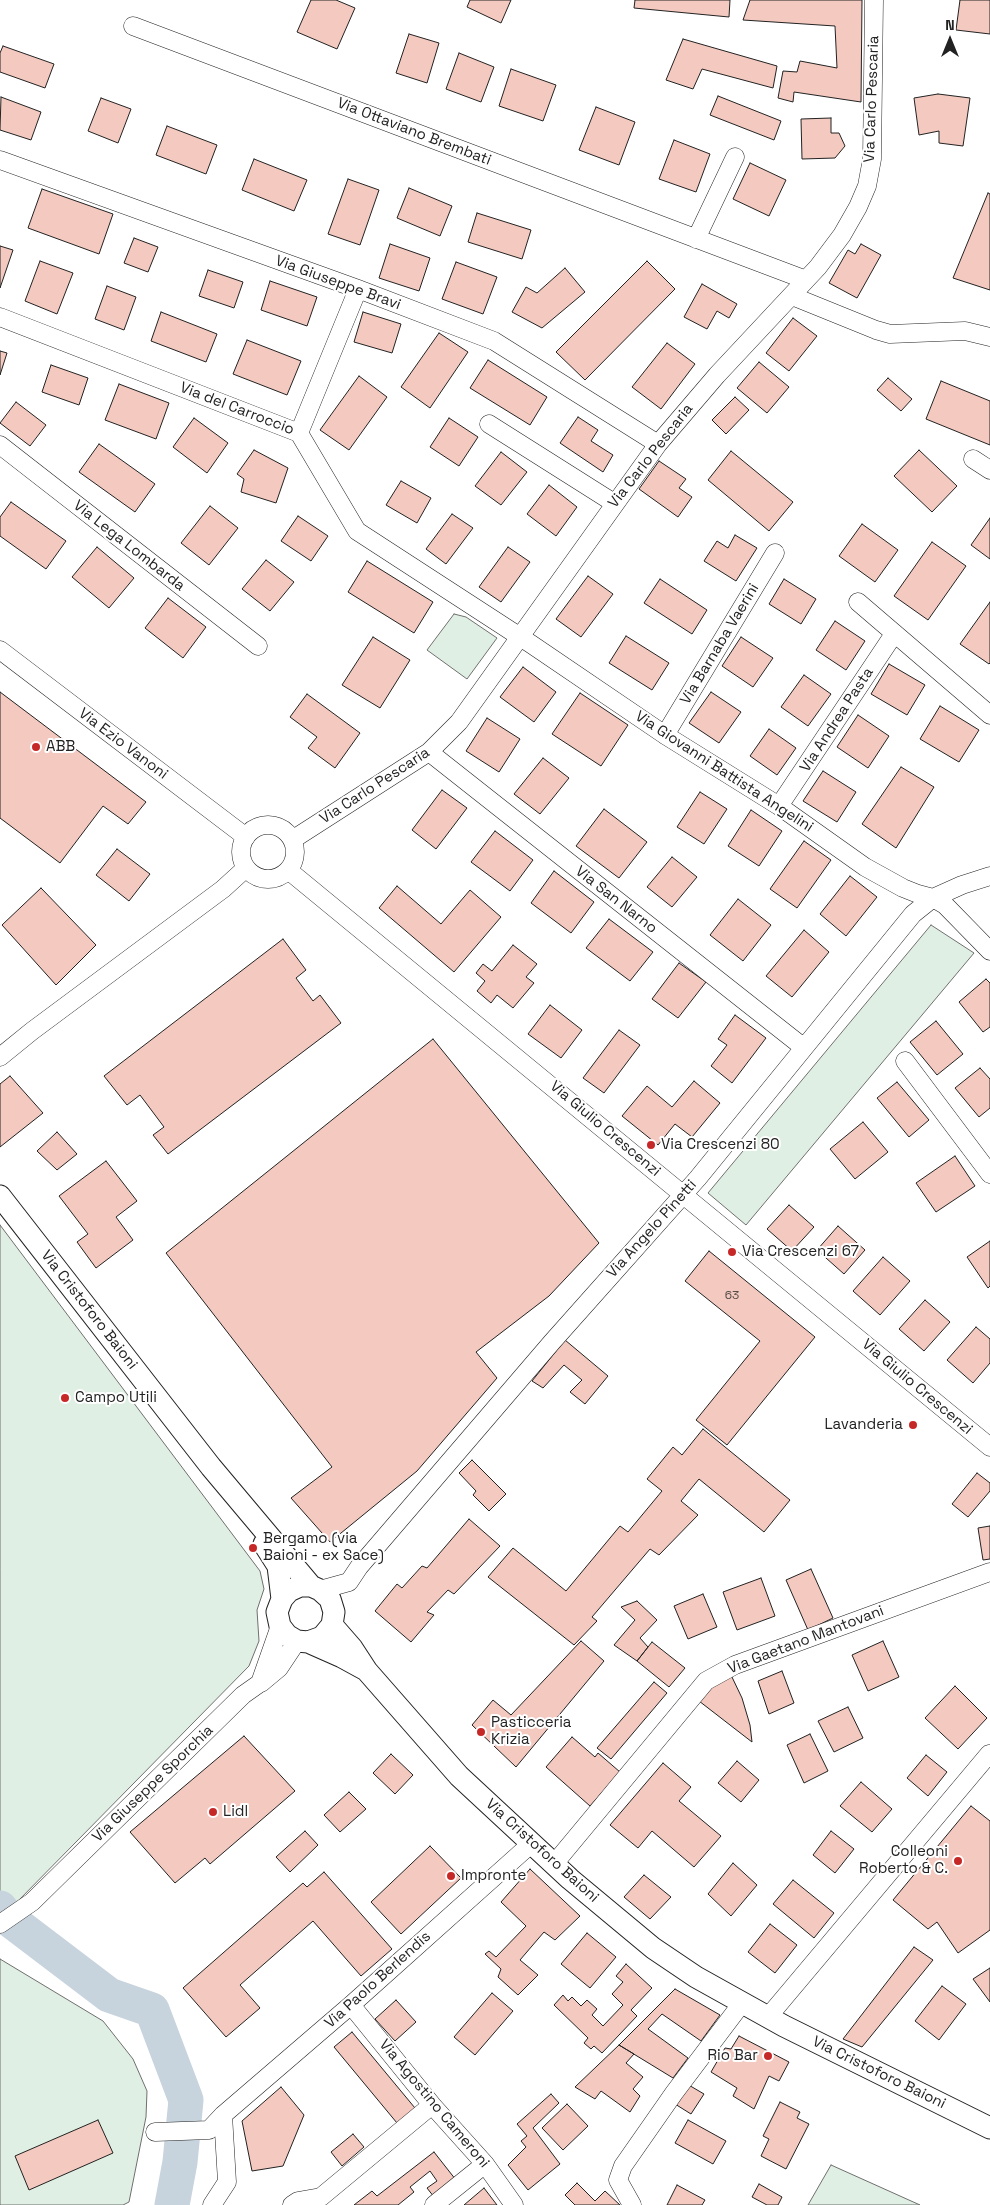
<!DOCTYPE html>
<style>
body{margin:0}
#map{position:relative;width:990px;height:2205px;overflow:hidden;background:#fff;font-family:"Space Grotesk",sans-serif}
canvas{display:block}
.north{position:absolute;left:925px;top:15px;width:50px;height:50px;-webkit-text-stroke:4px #fff;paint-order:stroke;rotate:0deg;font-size:14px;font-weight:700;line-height:20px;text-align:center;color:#222}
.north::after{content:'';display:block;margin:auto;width:18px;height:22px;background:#222;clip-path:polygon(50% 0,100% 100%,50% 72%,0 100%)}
</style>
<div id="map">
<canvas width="990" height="2205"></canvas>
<div class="north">N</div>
</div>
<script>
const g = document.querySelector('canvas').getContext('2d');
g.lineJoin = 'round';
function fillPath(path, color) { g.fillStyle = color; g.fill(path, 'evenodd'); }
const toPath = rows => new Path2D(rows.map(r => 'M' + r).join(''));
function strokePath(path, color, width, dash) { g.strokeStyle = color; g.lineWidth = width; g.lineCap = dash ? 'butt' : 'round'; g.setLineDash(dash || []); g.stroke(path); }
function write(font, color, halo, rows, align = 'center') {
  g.font = font + ' "Space Grotesk",sans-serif'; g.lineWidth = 4; g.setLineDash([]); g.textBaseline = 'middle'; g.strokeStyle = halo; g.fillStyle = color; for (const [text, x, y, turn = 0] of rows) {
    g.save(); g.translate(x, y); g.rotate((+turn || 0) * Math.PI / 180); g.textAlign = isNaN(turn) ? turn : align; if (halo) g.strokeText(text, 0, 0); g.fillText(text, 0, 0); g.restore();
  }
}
const green = toPath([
 [454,614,466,617,497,638,467,679,427,650,454,614],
 [931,925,974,953,746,1225,708,1193,931,925],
 [0,1225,260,1571,264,1589,257,1610,259,1641,249,1666,17,1902,0,1915,0,1225],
 [0,1959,103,2021,133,2059,147,2091,146,2117,129,2202,123,2205,0,2205,0,1959],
 [831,2165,920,2205,808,2205,831,2165]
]);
const river = toPath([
 [0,1908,9,1919,109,1995,152,2010,186,2100,180,2162,172,2205]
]);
const building = toPath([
 [311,0,336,0,355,8,337,49,297,32,311,0],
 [470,0,511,0,501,23,467,7,470,0],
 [635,0,730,0,729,17,634,8,635,0],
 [750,0,862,0,861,102,794,92,793,102,778,98,783,71,797,72,800,61,837,68,835,26,743,20,750,0],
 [960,0,990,0,990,34,956,30,960,0],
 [409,34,439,43,427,83,396,73,409,34],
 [683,39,777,66,773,88,702,69,693,89,666,80,683,39],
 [3,46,54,64,45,88,0,72,0,53,3,46],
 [459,53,494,67,481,102,446,89,459,53],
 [511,69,556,85,543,121,499,106,511,69],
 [938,94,970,98,963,146,939,143,939,131,919,135,914,98,938,94],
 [718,96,781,121,774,140,710,115,718,96],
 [1,97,41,112,31,140,0,130,1,97],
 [101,98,131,109,118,143,88,131,101,98],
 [596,107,635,122,619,165,579,150,596,107],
 [831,118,831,133,839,133,845,146,835,158,802,159,801,119,831,118],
 [167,126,217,145,206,174,156,155,167,126],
 [674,140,710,154,696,192,659,179,674,140],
 [254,159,307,180,294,211,242,190,254,159],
 [750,163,786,180,769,216,733,199,750,163],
 [348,179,379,190,360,245,328,234,348,179],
 [409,188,452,206,440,236,397,218,409,188],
 [42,189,113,214,99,254,28,228,42,189],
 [988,193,990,194,990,290,953,278,988,193],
 [477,213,531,230,522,259,468,242,477,213],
 [134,238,158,247,148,272,124,263,134,238],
 [390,244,430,258,419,291,379,278,390,244],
 [861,244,881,255,857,298,829,283,848,250,855,254,861,244],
 [0,246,13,250,0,288,0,246],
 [40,261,73,273,57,314,25,301,40,261],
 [647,261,675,289,585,380,556,352,647,261],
 [456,262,497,277,483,314,442,299,456,262],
 [565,268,585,292,542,328,512,312,526,287,537,293,565,268],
 [208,270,243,282,234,308,199,296,208,270],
 [270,281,317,297,307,326,261,310,270,281],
 [702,284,737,304,729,318,717,311,707,329,684,317,702,284],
 [107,286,136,297,124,330,95,319,107,286],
 [161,312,217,334,206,362,151,341,161,312],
 [363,312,401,324,392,353,354,342,363,312],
 [793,318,817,336,789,371,766,353,793,318],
 [439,333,468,352,430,408,401,387,439,333],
 [247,340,301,361,287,395,233,374,247,340],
 [667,343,695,364,661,409,632,387,667,343],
 [0,351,7,353,0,375,0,351],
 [488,360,547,397,530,425,470,388,488,360],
 [759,362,789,387,767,413,737,388,759,362],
 [51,365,88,378,79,405,42,392,51,365],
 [359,376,387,397,349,450,320,430,359,376],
 [888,378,912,399,901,411,877,390,888,378],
 [941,381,990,401,990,445,926,419,941,381],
 [119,384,169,403,156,439,105,420,119,384],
 [735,397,749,410,726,434,712,420,735,397],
 [16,402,46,425,30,446,0,423,16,402],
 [578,417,598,430,591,441,613,455,603,472,560,443,578,417],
 [194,418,228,443,207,473,173,447,194,418],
 [449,418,478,437,459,466,430,447,449,418],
 [99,444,155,484,135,512,79,472,99,444],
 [254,450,288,468,276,503,241,492,244,479,237,474,254,450],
 [919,450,957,486,932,512,894,476,919,450],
 [731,451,793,502,769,531,708,480,731,451],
 [501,452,527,472,501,505,475,486,501,452],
 [659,461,686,479,679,488,692,497,678,517,639,489,659,461],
 [401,481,431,498,417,523,386,505,401,481],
 [549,485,577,507,556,536,527,514,549,485],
 [11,502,66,541,46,569,0,536,0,517,11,502],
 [210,506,238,528,209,565,181,543,210,506],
 [452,514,473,528,446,564,426,549,452,514],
 [298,516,328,536,311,561,281,541,298,516],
 [990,518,990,559,971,545,990,518],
 [862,524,898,550,875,582,839,556,862,524],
 [735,535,757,548,736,581,704,561,717,541,728,548,735,535],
 [932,542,966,566,928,620,894,596,932,542],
 [97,547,134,578,109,608,72,577,97,547],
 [508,547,530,562,501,602,479,587,508,547],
 [266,560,294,582,270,611,242,589,266,560],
 [367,561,433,602,414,633,348,592,367,561],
 [588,576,613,594,581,637,556,619,588,576],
 [660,579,707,610,692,634,644,603,660,579],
 [784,579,816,599,801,624,769,604,784,579],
 [168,598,206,627,183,658,145,628,168,598],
 [990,602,990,663,989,664,960,644,990,602],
 [835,621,865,641,846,670,816,650,835,621],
 [626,636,669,663,652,690,609,663,626,636],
 [373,637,410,660,380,708,342,685,373,637],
 [741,637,773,658,753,687,722,666,741,637],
 [889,664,925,685,907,715,871,694,889,664],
 [523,667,556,692,534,722,500,697,523,667],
 [804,675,831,694,808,726,781,707,804,675],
 [0,692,146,802,128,824,103,806,60,863,0,818,0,692],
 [711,692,741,712,719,743,689,723,711,692],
 [580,693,628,725,601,766,552,734,580,693],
 [307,694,360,733,335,768,308,748,317,737,290,717,307,694],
 [940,706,979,730,959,762,920,739,940,706],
 [858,715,889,736,868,768,837,747,858,715],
 [487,718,520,739,499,772,466,751,487,718],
 [769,729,796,748,777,775,750,756,769,729],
 [543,758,569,778,540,814,514,794,543,758],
 [901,767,934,787,896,848,862,824,901,767],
 [823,771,856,792,837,822,803,801,823,771],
 [442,790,467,808,436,849,412,830,442,790],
 [700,792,727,809,704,844,677,827,700,792],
 [604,809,647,842,619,878,576,846,604,809],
 [751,810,782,831,759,866,728,846,751,810],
 [495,831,533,860,510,891,471,862,495,831],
 [804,841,831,860,797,908,770,889,804,841],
 [117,849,150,874,129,901,96,875,117,849],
 [672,857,697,877,672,907,647,887,672,857],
 [554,871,594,902,571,933,531,903,554,871],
 [850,876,877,897,846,936,820,914,850,876],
 [397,886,441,924,470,890,501,917,454,972,379,908,397,886],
 [41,888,96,945,56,985,2,925,41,888],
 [738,899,771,925,743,961,710,935,738,899],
 [609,919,653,952,630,981,586,948,609,919],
 [804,930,829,952,792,997,766,976,804,930],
 [283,939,306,970,296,978,313,1001,320,995,341,1023,168,1154,153,1135,164,1127,140,1095,127,1105,104,1076,283,939],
 [513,945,537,964,526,977,534,983,513,1008,497,995,491,1003,477,991,485,981,476,973,483,964,492,971,513,945],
 [679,963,706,982,678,1018,652,999,679,963],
 [986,979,990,983,990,1027,983,1032,959,1002,986,979],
 [550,1005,582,1030,561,1058,528,1034,550,1005],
 [735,1015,766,1038,732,1083,711,1066,727,1045,718,1039,735,1015],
 [936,1021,963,1054,937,1075,910,1042,936,1021],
 [619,1030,640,1045,604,1093,583,1078,619,1030],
 [433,1039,599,1243,549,1296,476,1352,497,1378,417,1471,330,1542,291,1498,332,1467,166,1253,433,1039],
 [980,1068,990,1079,990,1108,979,1117,955,1088,980,1068],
 [10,1076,43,1113,0,1147,0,1084,10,1076],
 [694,1081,720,1103,692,1137,675,1124,658,1145,622,1116,647,1086,672,1107,694,1081],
 [897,1082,929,1120,909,1137,877,1098,897,1082],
 [863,1122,888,1152,855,1179,830,1149,863,1122],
 [57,1132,77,1154,57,1170,37,1151,57,1132],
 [955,1156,975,1186,936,1212,916,1183,955,1156],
 [106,1161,137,1201,116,1217,133,1240,96,1268,77,1242,88,1234,59,1196,106,1161],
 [789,1205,814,1227,792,1251,767,1229,789,1205],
 [838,1226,865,1250,844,1274,817,1250,838,1226],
 [990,1241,990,1286,988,1288,967,1257,990,1241],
 [709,1251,815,1337,727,1445,696,1420,760,1341,685,1281,709,1251],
 [883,1257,910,1281,880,1315,853,1291,883,1257],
 [925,1300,950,1322,924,1351,899,1329,925,1300],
 [976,1327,990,1339,990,1363,973,1383,947,1360,976,1327],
 [565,1340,608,1376,585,1404,570,1392,582,1380,564,1365,543,1388,532,1381,565,1340],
 [703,1429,790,1500,764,1532,699,1479,681,1501,698,1515,659,1555,650,1549,592,1617,597,1621,574,1645,488,1577,513,1548,566,1591,620,1526,628,1532,662,1491,647,1479,673,1447,682,1455,703,1429],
 [472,1460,506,1494,489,1511,473,1495,476,1491,459,1473,472,1460],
 [977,1473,990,1483,990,1491,968,1517,952,1504,977,1473],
 [469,1519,500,1546,454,1594,448,1590,427,1612,434,1615,411,1642,375,1611,397,1584,402,1588,422,1566,427,1568,469,1519],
 [990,1526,990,1559,983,1560,978,1528,990,1526],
 [811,1569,833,1618,808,1630,786,1580,811,1569],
 [761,1578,775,1616,737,1630,723,1592,761,1578],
 [703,1594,717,1627,688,1639,674,1606,703,1594],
 [637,1601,657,1620,640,1638,648,1647,637,1661,614,1645,635,1620,621,1607,637,1601],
 [581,1641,604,1661,516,1767,472,1725,493,1700,511,1715,581,1641],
 [883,1641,899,1677,868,1691,852,1655,883,1641],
 [652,1642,685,1668,669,1687,637,1661,652,1642],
 [782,1671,794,1703,769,1714,758,1681,782,1671],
 [731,1675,742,1698,750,1725,752,1742,699,1701,714,1683,731,1675],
 [654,1682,667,1693,611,1759,597,1748,654,1682],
 [955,1686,987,1718,958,1749,925,1718,955,1686],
 [848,1707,863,1738,834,1752,818,1721,848,1707],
 [810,1734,828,1771,804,1783,787,1745,810,1734],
 [244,1736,295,1791,210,1864,205,1858,175,1883,130,1832,244,1736],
 [572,1737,595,1757,598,1753,620,1772,590,1806,546,1767,572,1737],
 [391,1754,413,1775,395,1794,373,1773,391,1754],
 [926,1755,947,1772,928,1796,907,1778,926,1755],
 [737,1761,759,1780,741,1802,718,1783,737,1761],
 [663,1763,691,1787,679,1801,721,1836,694,1867,652,1831,638,1848,610,1825,663,1763],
 [861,1782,892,1809,872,1832,840,1806,861,1782],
 [349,1792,366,1809,340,1832,324,1815,349,1792],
 [971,1806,990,1821,990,1930,958,1953,937,1922,928,1929,893,1900,971,1806],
 [305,1831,318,1845,290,1872,276,1857,305,1831],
 [831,1831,854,1849,835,1873,813,1855,831,1831],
 [430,1846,461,1878,401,1934,371,1902,430,1846],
 [733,1863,757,1885,731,1916,708,1894,733,1863],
 [530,1869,580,1916,555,1940,544,1932,520,1960,538,1975,518,1995,498,1977,501,1969,485,1954,489,1951,496,1957,526,1926,501,1902,530,1869],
 [324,1872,392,1949,361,1976,313,1921,240,1985,260,2008,226,2037,183,1988,303,1883,307,1887,324,1872],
 [644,1875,671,1897,650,1919,624,1897,644,1875],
 [793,1880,834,1913,814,1938,773,1904,793,1880],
 [770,1924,797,1945,775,1973,748,1952,770,1924],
 [587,1933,616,1957,590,1988,561,1964,587,1933],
 [914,1947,933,1960,862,2047,843,2039,914,1947],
 [626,1964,652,1988,631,2010,637,2016,602,2053,594,2046,591,2049,584,2043,588,2038,554,2005,563,1995,568,2001,572,1997,581,2006,587,2000,597,2009,592,2015,603,2026,623,2005,612,1994,623,1982,616,1976,626,1964],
 [990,1968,990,2002,973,1979,990,1968],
 [942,1986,966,2004,939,2040,915,2021,942,1986],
 [675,1989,720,2015,701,2041,662,2014,648,2029,688,2058,673,2078,619,2045,675,1989],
 [492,1993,513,2011,475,2055,454,2037,492,1993],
 [396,2000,416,2022,395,2041,375,2019,396,2000],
 [352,2032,415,2108,397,2123,334,2047,352,2032],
 [739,2036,789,2062,779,2081,769,2076,754,2109,733,2096,737,2088,711,2072,725,2048,731,2049,739,2036],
 [619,2045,634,2054,626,2063,643,2077,633,2089,640,2096,630,2112,601,2091,595,2099,575,2087,619,2045],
 [687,2084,704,2094,691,2114,675,2104,687,2084],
 [281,2087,304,2115,283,2166,252,2171,242,2121,281,2087],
 [551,2094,559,2103,533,2128,560,2164,528,2190,508,2165,526,2147,521,2141,527,2136,517,2124,551,2094],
 [780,2102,800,2112,797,2118,809,2124,786,2169,761,2156,769,2139,763,2136,780,2102],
 [567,2104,588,2126,563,2150,542,2128,567,2104],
 [98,2120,113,2153,29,2190,15,2156,98,2120],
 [688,2120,726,2141,713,2164,675,2143,688,2120],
 [353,2134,364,2147,342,2166,331,2152,353,2134],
 [434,2152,456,2180,434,2197,427,2188,437,2181,430,2171,410,2187,414,2192,398,2205,354,2205,372,2191,377,2196,434,2152],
 [577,2183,595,2201,605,2191,620,2205,575,2205,565,2195,577,2183],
 [759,2184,782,2197,778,2205,767,2205,752,2197,759,2184],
 [677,2185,705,2200,702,2205,667,2205,677,2185],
 [484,2188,497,2205,464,2205,484,2188]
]);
const minor = toPath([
 [133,26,806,280],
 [0,160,358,289,494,341,658,444],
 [696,239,735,157],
 [792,296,876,330,890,334,965,331,990,337],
 [0,317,299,433,357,531,531,644,665,735,779,806,865,867,903,888,918,894,933,898,945,905,990,951],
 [489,424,614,503],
 [299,433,358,289],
 [0,445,258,646],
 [973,459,990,470],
 [858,602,990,715],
 [0,650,246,837],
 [665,735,775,553],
 [429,752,803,1047],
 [779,806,894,634],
 '241 852a27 27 0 1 1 54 0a27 27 0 1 1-54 0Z',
 [292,840,429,752,459,722,658,444,717,375,818,267,842,235,858,207,867,186,872,159,874,0],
 [288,870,990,1447],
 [0,1057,32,1031,223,889,246,868],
 [905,1061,990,1174],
 [320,1590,349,1582,359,1567,552,1342,698,1178,913,914,933,898,962,885,990,876],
 [261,1683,279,1668,297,1641],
 [554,1864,706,1681,735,1665,990,1572],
 [0,1924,32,1902,243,1695,260,1683,280,1626],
 [351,2005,432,2105,485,2164,514,2205],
 [768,2017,989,1754],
 [155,2132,209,2130,223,2115],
 [212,2205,227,2182,223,2115,351,2005,532,1843],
 [292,2205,298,2201,321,2197,432,2105],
 [434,2205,485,2164],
 [632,2205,618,2180,623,2166,674,2093,742,2003]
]);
const tertiary = toPath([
 [0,1196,211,1467,311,1586],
 [264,1544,278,1566,282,1599],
 [332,1625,352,1648,367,1671,459,1776,570,1879,653,1948,696,1977,784,2026,990,2128],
 [308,1642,322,1637,332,1625,334,1612,330,1599,320,1590,311,1586,300,1586,289,1591,282,1599,277,1612,280,1626,287,1635,297,1641,308,1642,342,1657,364,1669]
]);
const markers = [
 [36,747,5,"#c62828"],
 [651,1145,5,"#c62828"],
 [732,1252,5,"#c62828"],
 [65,1398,5,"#c62828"],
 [913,1425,5,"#c62828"],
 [253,1548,5,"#c62828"],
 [481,1732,5,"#c62828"],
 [213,1812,5,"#c62828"],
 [958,1861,5,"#c62828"],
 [451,1876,5,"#c62828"],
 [768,2056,5,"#c62828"]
];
const numberNames = [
 ["63",732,1296]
];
const streetNames = [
 ["Via Carlo Pescaria",872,99,-88],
 ["Via Ottaviano Brembati",414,132,21],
 ["Via Giuseppe Bravi",338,283,20],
 ["Via del Carroccio",237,409,21],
 ["Via Carlo Pescaria",651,456,-52],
 ["Via Lega Lombarda",129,546,38],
 ["Via Barnaba Vaerini",720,644,-59],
 ["Via Andrea Pasta",837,720,-57],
 ["Via Ezio Vanoni",123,744,37],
 ["Via Giovanni Battista Angelini",724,772,33],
 ["Via Carlo Pescaria",375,786,-33],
 ["Via San Narno",616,900,38],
 ["Via Giulio Crescenzi",605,1129,40],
 ["Via Angelo Pinetti",652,1229,-48],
 ["Via Cristoforo Baioni",89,1310,52],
 ["Via Giulio Crescenzi",917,1387,40],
 ["Via Gaetano Mantovani",806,1640,-21],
 ["Via Giuseppe Sporchia",153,1784,-44],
 ["Via Cristoforo Baioni",542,1851,42],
 ["Via Paolo Berlendis",378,1980,-42],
 ["Via Cristoforo Baioni",879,2073,26],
 ["Via Agostino Cameroni",434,2104,50]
];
const poiNames = [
 ["ABB",46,747],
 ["Via Crescenzi 80",661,1145],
 ["Via Crescenzi 67",742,1252],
 ["Campo Utili",75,1398],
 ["Lavanderia",903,1425,"right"],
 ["Bergamo (via",263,1539],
 ["Baioni - ex Sace)",263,1556],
 ["Pasticceria",491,1723],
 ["Krizia",491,1740],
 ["Lidl",223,1812],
 ["Colleoni",948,1852,"right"],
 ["Roberto & C.",948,1869,"right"],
 ["Impronte",461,1876],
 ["Rio Bar",758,2056,"right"]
];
fillPath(green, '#e0efe3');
strokePath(green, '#6f6f6f', 1);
strokePath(river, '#c7d3dd', 35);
fillPath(building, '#f3c9c0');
strokePath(building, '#222', 1);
strokePath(minor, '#222', 19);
strokePath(tertiary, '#222', 23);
strokePath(minor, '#fff', 18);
strokePath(tertiary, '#fff', 21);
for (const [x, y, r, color] of markers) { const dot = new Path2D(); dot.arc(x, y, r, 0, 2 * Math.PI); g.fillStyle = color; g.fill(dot); strokePath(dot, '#fff', 2); }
write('12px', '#564c4a', null, numberNames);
write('15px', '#222', '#fff', streetNames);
write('15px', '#222', '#fff', poiNames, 'left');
</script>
